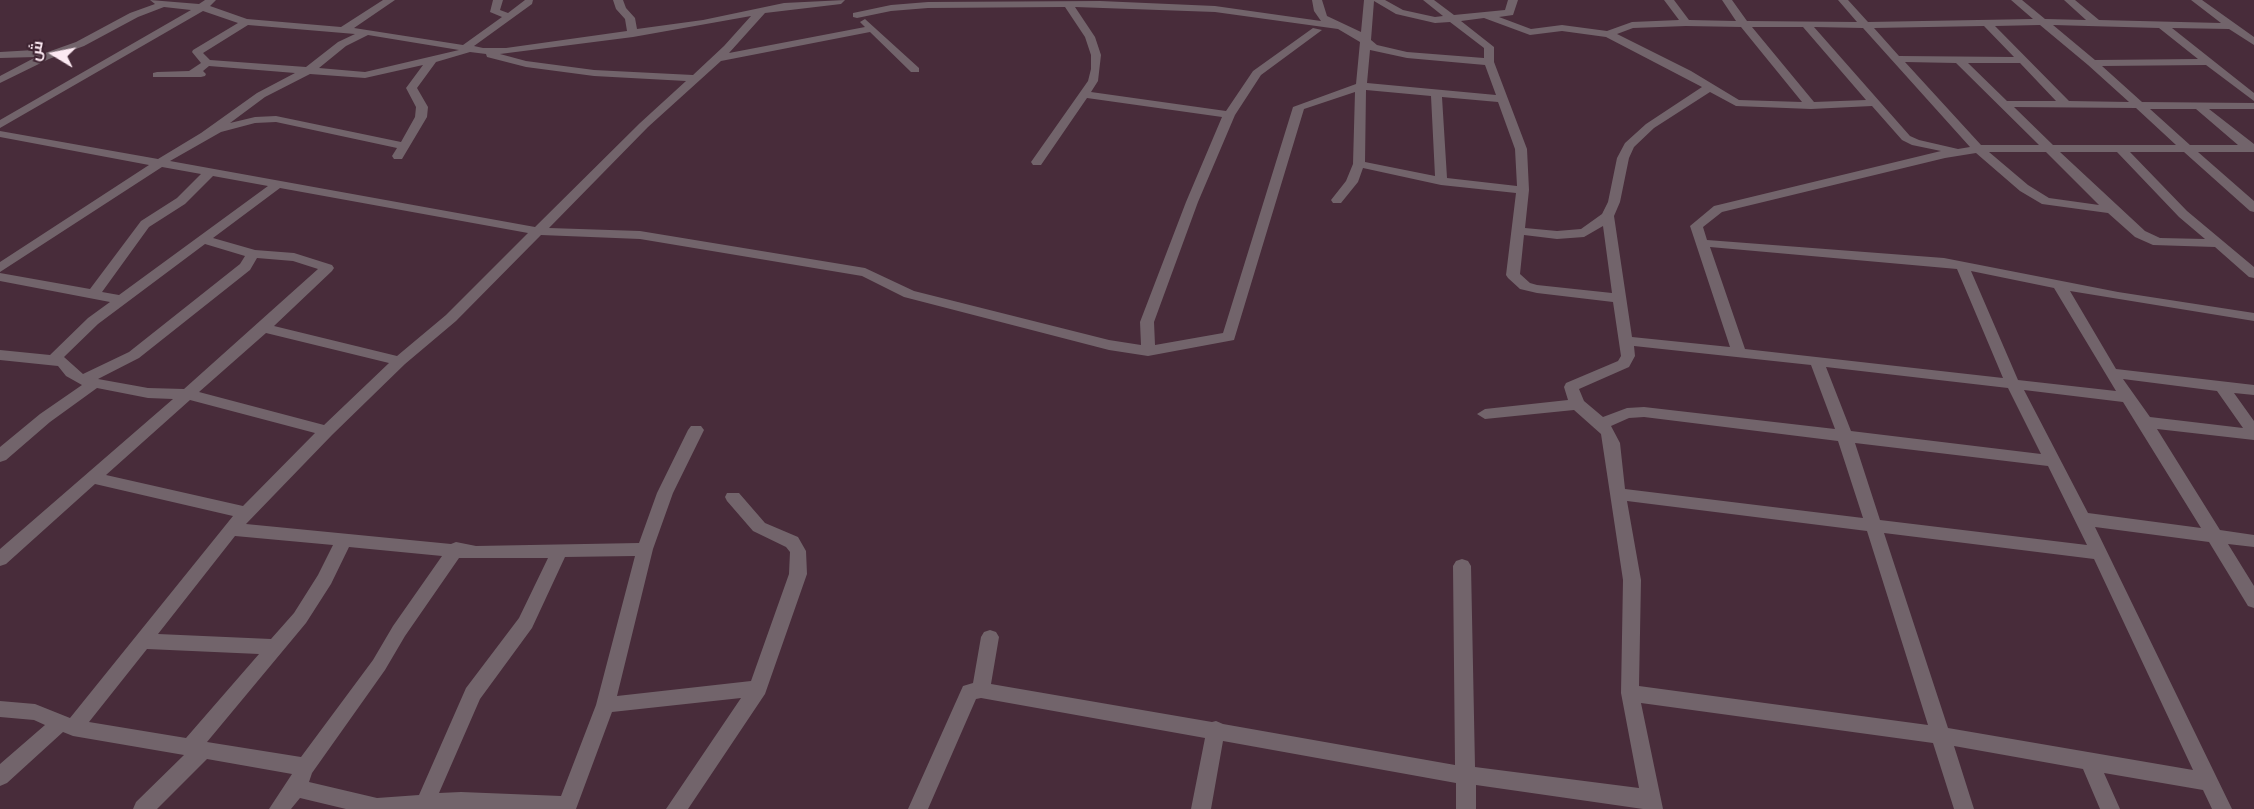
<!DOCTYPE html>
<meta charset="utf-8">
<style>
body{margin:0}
#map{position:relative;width:2254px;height:809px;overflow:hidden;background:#482c3a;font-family:Karla,Cairo,sans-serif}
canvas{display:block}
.north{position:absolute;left:24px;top:24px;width:60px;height:60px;-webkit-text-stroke:4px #3d2230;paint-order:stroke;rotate:280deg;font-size:16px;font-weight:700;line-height:24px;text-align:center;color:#fce9f2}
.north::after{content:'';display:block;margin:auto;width:21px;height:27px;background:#fce9f2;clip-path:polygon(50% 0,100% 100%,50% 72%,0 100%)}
</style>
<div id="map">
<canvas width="2254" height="809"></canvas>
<div class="north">ش</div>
</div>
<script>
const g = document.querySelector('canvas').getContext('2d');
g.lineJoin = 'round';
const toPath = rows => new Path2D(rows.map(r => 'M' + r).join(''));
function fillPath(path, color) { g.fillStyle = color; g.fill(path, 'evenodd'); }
const minor = toPath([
 [150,0,199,4,205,0,216,0,210,6,247,19,341,27,383,0,395,0,354,28,463,45,502,17,490,12,493,0,503,0,500,10,508,13,525,0,533,0,532,4,474,46,483,48,506,48,627,31,625,19,616,9,613,0,623,0,626,8,635,18,637,29,703,20,784,3,845,0,841,4,765,13,729,53,865,27,860,22,865,19,919,68,919,72,911,72,870,32,721,61,648,127,549,228,640,231,865,268,914,291,1109,340,1141,345,1140,322,1186,202,1222,117,1087,98,1041,165,1033,165,1031,162,1088,81,1091,69,1091,55,1085,37,1065,7,928,8,891,11,857,18,853,17,853,13,891,5,928,2,1100,1,1215,6,1321,21,1314,11,1312,0,1322,0,1327,16,1361,32,1364,0,1385,0,1403,10,1435,17,1443,16,1423,0,1434,0,1454,15,1505,10,1508,0,1518,0,1513,15,1499,17,1531,29,1562,25,1607,31,1632,22,1679,20,1664,0,1674,0,1689,20,1736,21,1722,0,1732,0,1747,21,1857,22,1838,0,1848,0,1868,22,2033,19,2011,0,2022,0,2045,19,2086,20,2064,0,2075,0,2099,20,2221,23,2191,0,2202,0,2254,37,2254,45,2229,29,2172,28,2254,93,2254,101,2206,65,2102,66,2142,102,2254,103,2254,109,2209,109,2254,144,2254,152,2198,152,2254,201,2254,212,2250,211,2184,152,2130,152,2187,211,2254,267,2254,278,2249,277,2215,247,2153,245,2135,237,2108,213,2042,204,2020,191,1976,153,1945,158,1722,212,1703,227,1707,240,1944,258,2118,292,2254,313,2254,321,2070,291,2116,369,2254,385,2254,395,2234,393,2254,421,2254,440,2157,429,2220,530,2254,535,2254,547,2228,544,2254,586,2254,608,2248,606,2209,542,2095,527,2232,809,2212,809,2203,790,2104,773,2120,809,2100,809,2083,769,1954,746,1974,809,1954,809,1933,743,1641,703,1663,809,1643,809,1476,785,1476,809,1456,809,1456,783,1223,741,1211,809,1191,809,1205,738,981,698,976,699,928,809,908,809,963,686,973,683,981,637,984,632,990,630,996,632,999,637,991,684,1212,722,1216,721,1223,724,1455,765,1453,566,1456,561,1462,559,1468,561,1471,566,1475,767,1639,788,1621,693,1623,580,1601,434,1574,410,1485,419,1477,414,1485,409,1568,400,1564,387,1566,383,1618,361,1621,356,1613,302,1537,293,1520,289,1508,278,1506,275,1516,193,1441,185,1363,168,1358,182,1341,203,1333,203,1331,200,1346,181,1353,164,1355,92,1304,109,1234,340,1148,356,1109,350,904,297,862,276,640,239,541,235,456,321,405,364,332,435,246,524,451,544,456,542,476,546,639,543,657,493,688,430,691,426,701,426,704,430,673,493,653,549,617,696,751,681,789,574,790,552,786,547,753,531,727,501,725,497,727,493,739,493,765,523,798,537,806,551,807,574,765,694,688,809,666,809,741,698,612,712,576,809,346,809,300,798,291,809,269,809,292,774,207,759,157,809,133,809,136,802,184,755,73,736,63,732,7,783,0,786,0,764,45,725,34,720,0,717,0,701,35,704,70,718,233,516,95,484,6,564,0,566,0,549,173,399,148,398,97,388,50,422,6,460,0,462,0,447,40,414,82,385,66,376,58,366,0,360,0,350,50,355,88,318,110,302,0,281,0,273,90,289,141,221,177,198,201,174,162,167,0,272,0,262,149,165,0,137,0,131,158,159,201,133,257,93,295,73,209,66,203,71,206,74,205,76,201,77,153,77,153,73,157,72,189,71,201,63,192,52,193,50,238,23,203,11,0,128,0,120,191,10,164,7,138,17,84,46,49,59,0,83,0,76,36,57,0,58,0,52,34,50,45,53,76,42,130,13,155,4,150,0],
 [1374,1,1396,14,1435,23,1450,22,1484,48,1484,58,1407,52,1377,45,1371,40,1374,1],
 [1075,7,1215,12,1338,29,1360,42,1356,84,1293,107,1223,333,1155,345,1154,322,1198,202,1235,115,1261,75,1322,30,1313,28,1253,71,1226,111,1091,92,1098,81,1101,55,1095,37,1075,7],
 [751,16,724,46,693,75,594,70,526,61,500,54,633,37,751,16],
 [1484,18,1530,35,1562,31,1606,37,1702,87,1646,124,1625,143,1617,158,1608,202,1602,214,1581,229,1557,231,1525,228,1529,190,1527,149,1494,62,1494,47,1461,21,1484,18],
 [248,25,355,34,338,42,306,67,210,60,203,53,248,25],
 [2040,25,2088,65,2129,102,2069,101,1995,26,2040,25],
 [2053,25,2159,28,2198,59,2095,60,2053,25],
 [1686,26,1741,27,1802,102,1739,100,1691,71,1617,34,1633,28,1686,26],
 [1984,26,2014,57,1899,56,1874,28,1984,26],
 [1752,27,1803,27,1866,100,1814,102,1752,27],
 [1814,27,1863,28,1970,147,1958,149,1919,140,1910,136,1814,27],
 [368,35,459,50,365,72,319,68,346,46,368,35],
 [1370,50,1407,58,1485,65,1496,95,1367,83,1370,50],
 [470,52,486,54,487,57,526,67,594,76,686,81,640,123,535,227,170,161,221,132,255,123,276,122,397,148,392,156,394,159,402,159,427,117,428,107,417,88,436,62,470,52],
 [1905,62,1956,63,2039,145,1981,145,1905,62],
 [1968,63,2020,63,2056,101,2007,101,1968,63],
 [423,65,406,88,416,107,415,117,401,142,276,116,255,117,230,123,265,97,310,74,365,78,423,65],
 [1366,90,1431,96,1435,176,1365,162,1366,90],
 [1710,92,1736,106,1811,109,1872,106,1902,140,1912,145,1941,151,1714,206,1690,226,1730,347,1632,337,1614,216,1620,202,1629,158,1634,147,1654,128,1710,92],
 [1442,97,1498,102,1515,149,1517,186,1447,178,1442,97],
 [2014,107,2136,108,2176,145,2053,145,2014,107],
 [2150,109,2196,109,2238,145,2190,145,2150,109],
 [1989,152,2046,152,2099,205,2049,198,2028,185,1989,152],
 [2060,152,2117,152,2179,217,2205,239,2160,238,2145,231,2060,152],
 [213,176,268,186,119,295,102,292,149,227,185,204,213,176],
 [280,188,528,233,446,315,397,356,274,326,332,271,334,268,332,265,294,253,255,250,213,238,280,188],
 [1603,226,1612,293,1537,285,1530,283,1520,274,1524,235,1557,239,1584,237,1603,226],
 [205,244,245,256,240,264,129,352,83,374,64,357,98,324,205,244],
 [1710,247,1957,269,2003,378,1745,349,1710,247],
 [257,258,293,261,318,269,184,389,148,388,98,379,139,358,250,270,257,258],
 [1971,271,2054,288,2116,391,2018,380,1971,271],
 [266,333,389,363,324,425,199,392,266,333],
 [1634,346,1811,365,1835,429,1644,407,1627,408,1603,417,1584,401,1579,389,1629,367,1635,356,1634,346],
 [1826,367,2008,388,2041,454,1851,431,1826,367],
 [2123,379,2217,391,2243,428,2150,417,2123,379],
 [2024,390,2123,402,2201,528,2088,513,2024,390],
 [190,400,315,433,243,506,106,475,190,400],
 [1644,417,1838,441,1863,518,1625,489,1620,443,1611,426,1629,418,1644,417],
 [1855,443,2048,466,2087,545,1880,520,1855,443],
 [1627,501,1867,531,1928,725,1639,686,1641,580,1627,501],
 [1884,533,2094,559,2193,770,1948,728,1884,533],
 [235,536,333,545,318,575,294,613,271,639,158,634,235,536],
 [349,547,442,556,393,626,373,660,301,757,207,742,306,623,331,584,349,547],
 [635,556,596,705,561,796,461,792,439,793,480,699,532,628,565,557,635,556],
 [459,558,548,558,519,618,466,688,419,795,377,798,309,782,312,773,385,670,405,636,459,558],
 [147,649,259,654,186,738,89,722,147,649]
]);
fillPath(minor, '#72646b');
</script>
